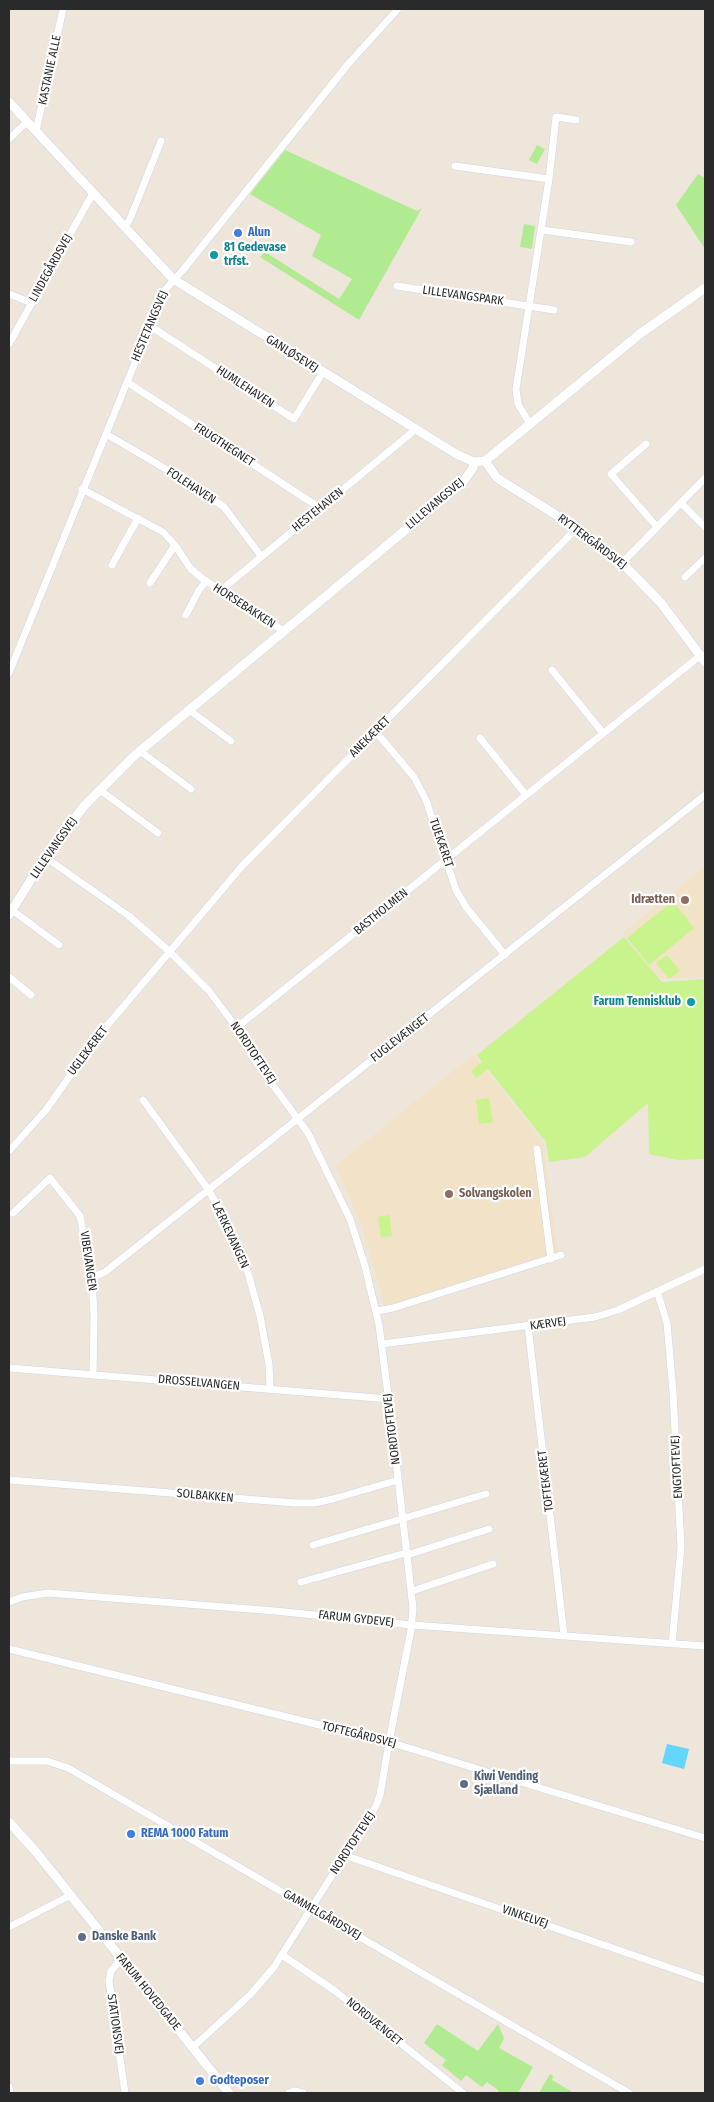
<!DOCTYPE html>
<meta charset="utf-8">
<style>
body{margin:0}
#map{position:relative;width:714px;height:2102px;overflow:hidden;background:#eee5db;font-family:"Fira Sans Condensed",sans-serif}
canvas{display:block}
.frame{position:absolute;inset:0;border:10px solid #2a2a2a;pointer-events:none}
</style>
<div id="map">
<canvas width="714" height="2102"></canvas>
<div class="frame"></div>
</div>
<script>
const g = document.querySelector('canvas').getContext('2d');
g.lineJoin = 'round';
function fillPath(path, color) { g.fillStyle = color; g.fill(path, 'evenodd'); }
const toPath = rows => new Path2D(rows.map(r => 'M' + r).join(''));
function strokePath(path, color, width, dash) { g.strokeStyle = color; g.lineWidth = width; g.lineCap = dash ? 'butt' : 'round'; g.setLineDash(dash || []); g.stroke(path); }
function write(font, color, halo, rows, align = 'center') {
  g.font = font + ' "Fira Sans Condensed",sans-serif'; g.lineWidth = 4.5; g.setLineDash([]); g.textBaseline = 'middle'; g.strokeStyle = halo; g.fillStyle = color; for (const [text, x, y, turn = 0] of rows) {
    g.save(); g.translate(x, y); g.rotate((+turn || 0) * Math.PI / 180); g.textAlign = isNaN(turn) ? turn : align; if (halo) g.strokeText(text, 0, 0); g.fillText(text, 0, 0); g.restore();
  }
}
const education = toPath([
 [705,866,705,977,661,979,623,933],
 [474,1054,543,1143,558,1254,395,1305,385,1306,361,1223,335,1166]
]);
const green = toPath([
 [537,145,545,149,537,164,529,160],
 [285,150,417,211,422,208,359,320,260,257,265,252,339,299,352,279,312,256,321,235,250,194],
 [698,174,705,178,705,249,676,205],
 [524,224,535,226,532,249,520,247],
 [437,2024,478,2051,498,2024,504,2038,499,2048,533,2067,518,2093,499,2093,498,2090,487,2082,482,2087,466,2075,461,2081,442,2065,446,2060,424,2043],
 [550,2074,553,2076,552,2080,574,2093,539,2093]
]);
const pitch = toPath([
 [673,901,694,928,649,965,627,938],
 [624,937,662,982,705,979,705,1159,678,1160,649,1154,648,1103,585,1157,549,1162,546,1142,488,1069,476,1078,471,1071,482,1062,477,1055],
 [667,955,680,971,669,979,656,963],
 [489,1098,493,1122,479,1124,476,1100],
 [389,1215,392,1236,381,1237,378,1217]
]);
const water = toPath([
 [667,1744,689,1749,684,1769,662,1763]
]);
const minor = toPath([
 [36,131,63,9],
 [9,139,27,122],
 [455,166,549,179],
 [125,227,130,219,161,141],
 [542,230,631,242],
 [397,286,554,310],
 [9,294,32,303],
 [150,326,294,419,323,372],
 [9,344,93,193],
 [127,382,320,508],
 [530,424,518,404,516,389,549,179,556,117,576,120],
 [106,434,183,479,224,507,261,556],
 [646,444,611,474,657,527],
 [82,489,163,532,174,544,191,569,203,579,282,630],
 [681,503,705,527],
 [622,563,705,478],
 [112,565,138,518],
 [685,577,705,558],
 [150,583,175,545],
 [220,591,416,429],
 [186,615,199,590,206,582],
 [552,670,603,733],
 [9,673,164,291,183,270,349,63,398,9],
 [189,710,231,741],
 [376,732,414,777,426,800,456,890,466,907,505,955],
 [480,738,526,795],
 [140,751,191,789],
 [100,790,158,833],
 [45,857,129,916,169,951,209,991,236,1027,253,1058,308,1133,350,1219,365,1266,379,1325,392,1426,413,1608,411,1630,389,1742,380,1795,376,1806,274,1967,250,1995,192,2048],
 [12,910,59,945],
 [9,977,31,995],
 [236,1028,701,655],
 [143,1100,208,1189,232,1233,248,1273,260,1316,269,1364,270,1389],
 [537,1149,551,1259],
 [9,1151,46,1110,95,1040,243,865,577,528],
 [13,1213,50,1178,80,1216,92,1278,94,1316,93,1375],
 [92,1278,105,1272,705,795],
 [657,1291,667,1323,673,1392,681,1547,672,1644],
 [377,1311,393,1308,561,1255],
 [528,1326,564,1635],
 [382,1344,595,1317,618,1310,705,1269],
 [9,1368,389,1399],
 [9,1480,295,1503,314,1503,333,1499,398,1480],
 [313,1545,486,1494],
 [407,1555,489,1529],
 [301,1582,406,1553],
 [412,1591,493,1564],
 [9,1602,22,1597,48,1593,275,1611,412,1625,705,1646],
 [9,1649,389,1742,705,1838],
 [9,1761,47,1761,68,1768,629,2093],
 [344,1855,705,1980],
 [9,1927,71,1895],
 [282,1955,335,1991,463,2093],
 [121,1959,111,1971,109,1981,125,2093],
 [9,2087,10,2093],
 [289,2093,294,2091,303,2093]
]);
const tertiary = toPath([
 [9,102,173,279,416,429,456,454,474,462,485,461,641,333,705,288],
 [485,461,497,478,577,528,622,563,661,603,705,662],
 [9,915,45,857,84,806,134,756,463,482,473,468,474,462],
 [9,1822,36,1852,229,2093]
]);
const markers = [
 [238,233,5,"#3f7fe0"],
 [214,255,5,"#0f9aa8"],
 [685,900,5,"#8d6e63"],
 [691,1002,5,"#0f9aa8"],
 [449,1194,5,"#8d6e63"],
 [464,1784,5,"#5c6f8a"],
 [131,1834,5,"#3f7fe0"],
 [82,1937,5,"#5c6f8a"],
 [200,2081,5,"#3f7fe0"]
];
const streetNames = [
 ["KASTANIE ALLE",50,70,-78],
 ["LINDEGÅRDSVEJ",51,268,-61],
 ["LILLEVANGSPARK",463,296,8],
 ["HESTETANGSVEJ",150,326,-67],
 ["GANLØSEVEJ",292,354,32],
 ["HUMLEHAVEN",245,387,33],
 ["FRUGTHEGNET",224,445,33],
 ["FOLEHAVEN",191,486,33],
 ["LILLEVANGSVEJ",435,504,-40],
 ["HESTEHAVEN",318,510,-39],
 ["RYTTERGÅRDSVEJ",592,542,37],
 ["HORSEBAKKEN",244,606,33],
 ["ANEKÆRET",370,737,-45],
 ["TUEKÆRET",441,843,71],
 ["LILLEVANGSVEJ",54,848,-55],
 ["BASTHOLMEN",381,912,-39],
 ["FUGLEVÆNGET",400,1038,-38],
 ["UGLEKÆRET",88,1051,-53],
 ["NORDTOFTEVEJ",253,1053,56],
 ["LÆRKEVANGEN",230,1235,65],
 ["VIBEVANGEN",88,1261,82],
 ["KÆRVEJ",548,1324,-8],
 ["DROSSELVANGEN",199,1383,5],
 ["NORDTOFTEVEJ",392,1429,-97],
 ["ENGTOFTEVEJ",677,1467,-93],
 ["TOFTEKÆRET",546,1481,-97],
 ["SOLBAKKEN",205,1496,5],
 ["FARUM GYDEVEJ",356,1619,6],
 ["TOFTEGÅRDSVEJ",359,1735,14],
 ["NORDTOFTEVEJ",353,1843,-57],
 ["GAMMELGÅRDSVEJ",322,1915,30],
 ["VINKELVEJ",525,1917,19],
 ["FARUM HOVEDGADE",148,1992,51],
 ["NORDVÆNGET",374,2022,39],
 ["STATIONSVEJ",115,2024,82]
];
const shopNames = [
 ["Alun",248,233],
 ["REMA 1000 Fatum",141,1834],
 ["Godteposer",210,2081]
];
const cultureNames = [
 ["81 Gedevase",224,248],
 ["trfst.",224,262],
 ["Farum Tennisklub",681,1002,"right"]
];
const educationNames = [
 ["Idrætten",675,900],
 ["Solvangskolen",459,1194,"left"]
];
const serviceNames = [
 ["Kiwi Vending",474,1777],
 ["Sjælland",474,1791],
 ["Danske Bank",92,1937]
];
fillPath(education, '#f2e3c8');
fillPath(green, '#b1eb91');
fillPath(pitch, '#c9f38c');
fillPath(water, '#62d6fc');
strokePath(minor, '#d0d4e5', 8);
strokePath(tertiary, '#d0d4e5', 10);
strokePath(minor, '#fff', 7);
strokePath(tertiary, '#fff', 9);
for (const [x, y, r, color] of markers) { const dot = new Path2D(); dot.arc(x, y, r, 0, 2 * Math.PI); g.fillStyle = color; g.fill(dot); strokePath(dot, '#fff', 2); }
write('12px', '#2a2a2a', '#fff', streetNames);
write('bold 12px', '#366cbe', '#fff', shopNames, 'left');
write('bold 12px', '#0d838f', '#fff', cultureNames, 'left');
write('bold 12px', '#785e54', '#fff', educationNames, 'right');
write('bold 12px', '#4e5e75', '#fff', serviceNames, 'left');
</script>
